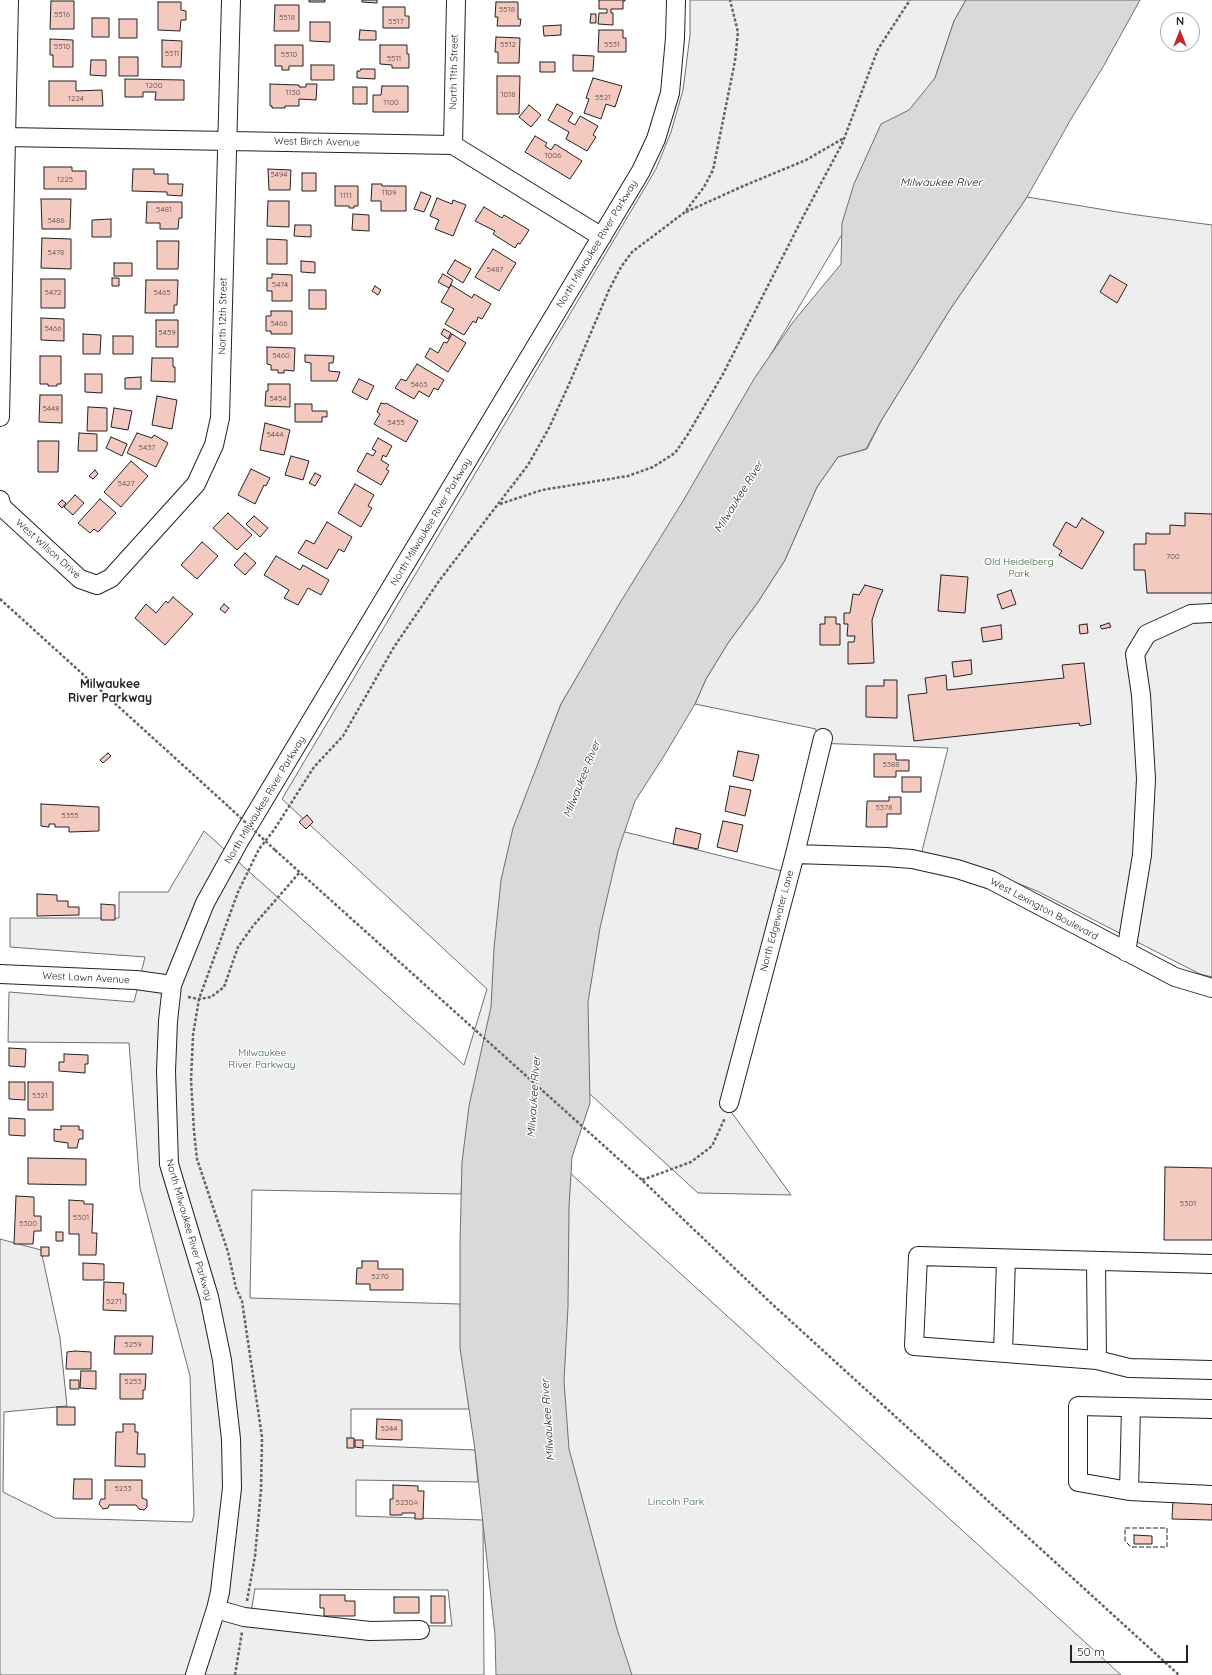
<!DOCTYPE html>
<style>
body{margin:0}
#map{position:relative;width:1212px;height:1675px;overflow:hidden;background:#fff;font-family:Quicksand,sans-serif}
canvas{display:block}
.north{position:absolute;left:1160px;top:12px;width:40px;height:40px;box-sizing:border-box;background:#fff;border:1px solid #a7a7a7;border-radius:50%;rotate:0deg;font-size:11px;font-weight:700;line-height:16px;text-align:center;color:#222}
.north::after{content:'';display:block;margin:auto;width:14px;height:18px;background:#c62828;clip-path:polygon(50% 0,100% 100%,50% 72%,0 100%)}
.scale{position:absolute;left:1070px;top:1645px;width:118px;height:18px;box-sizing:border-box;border:2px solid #222;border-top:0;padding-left:5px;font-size:12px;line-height:14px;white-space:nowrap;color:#222;-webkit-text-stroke:3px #fff;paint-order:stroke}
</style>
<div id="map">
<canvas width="1212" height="1675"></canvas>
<div class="north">N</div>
<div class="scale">50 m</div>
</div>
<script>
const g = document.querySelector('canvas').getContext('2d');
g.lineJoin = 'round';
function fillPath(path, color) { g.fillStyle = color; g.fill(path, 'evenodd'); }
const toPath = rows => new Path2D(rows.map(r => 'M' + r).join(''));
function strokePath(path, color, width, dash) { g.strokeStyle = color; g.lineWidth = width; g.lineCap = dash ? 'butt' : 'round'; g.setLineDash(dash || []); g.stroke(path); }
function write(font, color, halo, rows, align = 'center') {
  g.font = font + ' Quicksand,sans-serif'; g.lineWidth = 3; g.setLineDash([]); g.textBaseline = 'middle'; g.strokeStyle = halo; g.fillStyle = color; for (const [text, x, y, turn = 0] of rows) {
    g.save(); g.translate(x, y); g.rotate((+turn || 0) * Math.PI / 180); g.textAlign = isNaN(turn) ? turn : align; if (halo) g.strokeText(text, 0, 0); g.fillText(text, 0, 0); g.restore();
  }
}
const green = toPath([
 [690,0,966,0,954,21,935,78,683,502,561,704,538,764,625,832,782,871,722,1099,791,1195,698,1193,579,1084,466,1133,461,1194,252,1190,250,1298,460,1304,469,1409,351,1409,351,1445,475,1450,478,1482,356,1480,356,1516,483,1520,484,1675,0,1675,0,1239,41,1250,60,1338,67,1406,4,1412,3,1492,55,1518,192,1522,194,1515,190,1376,140,1188,129,1043,8,1042,9,992,134,1002,145,957,10,947,10,918,119,918,119,892,168,892,204,831,464,1065,487,989,282,799,656,169,671,132,683,90,690,35,690,0],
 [255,1589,448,1590,452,1626,249,1624,255,1589],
 [1027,197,1130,214,1212,225,1212,977,1200,974,1037,891,982,869,921,855,948,748,815,743,816,729,695,704,706,679,728,643,758,602,785,560,817,487,838,457,867,449,881,421,949,311,1027,197],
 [556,1160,1121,1675,503,1675,556,1160]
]);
const water = toPath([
 [966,0,1140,0,1103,67,1071,119,1027,197,949,311,881,421,866,449,838,457,817,487,785,560,758,602,728,643,706,679,695,704,664,756,635,801,618,851,600,928,588,1002,590,1103,572,1157,569,1207,568,1307,564,1381,569,1449,617,1629,632,1675,496,1675,495,1635,475,1450,460,1348,460,1243,462,1162,469,1106,491,1007,494,948,501,880,513,828,561,704,618,606,683,501,754,379,793,322,841,264,842,223,854,184,881,124,909,110,935,78,954,21,966,0]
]);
const building = toPath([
 [309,0,325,0,325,2,309,2,309,0],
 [362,0,377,0,377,3,362,2,362,0],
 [599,0,625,0,625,1,623,1,623,9,611,9,611,13,613,13,613,25,598,24,599,13,607,13,607,9,599,9,599,0],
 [51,1,74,1,74,29,50,29,51,1],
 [158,2,181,2,181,10,186,11,186,20,181,20,180,31,158,30,158,2],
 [496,2,518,2,518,19,521,19,520,26,497,26,498,17,495,17,496,2],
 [275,5,299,5,299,31,274,31,275,5],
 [383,7,405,7,405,16,409,16,409,28,383,28,383,7],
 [591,14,596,14,596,23,590,23,591,14],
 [92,18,109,18,109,37,92,37,92,18],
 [119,19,137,19,137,38,119,38,119,19],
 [310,22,330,22,330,42,310,41,310,22],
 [561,25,561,35,544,36,543,26,561,25],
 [360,30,376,31,376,40,359,40,360,30],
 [599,30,623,30,623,38,626,38,626,52,598,52,599,30],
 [496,37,520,38,519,63,498,63,498,52,495,52,496,37],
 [50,39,73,40,73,67,53,67,53,55,50,55,50,39],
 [162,40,182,41,181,67,162,67,162,40],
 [275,45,303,45,303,66,289,66,289,70,282,70,282,66,275,66,275,45],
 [380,45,407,45,407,54,409,54,409,68,392,68,392,65,380,64,380,45],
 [573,55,594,56,593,71,573,71,573,55],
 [119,57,138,57,138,76,119,76,119,57],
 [91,60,106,60,106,76,90,75,91,60],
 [540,62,555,62,555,72,540,72,540,62],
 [311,65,334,65,334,80,311,80,311,65],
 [361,69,375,69,375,79,357,78,357,71,360,71,361,69],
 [497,76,520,76,519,114,497,114,497,76],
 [593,78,622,86,615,107,606,104,601,119,584,113,589,99,586,98,593,78],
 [125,79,184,80,184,100,155,100,156,92,143,92,143,97,125,97,125,79],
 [49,81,76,81,76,91,102,90,103,106,49,106,49,81],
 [270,84,299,85,299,87,306,87,306,84,317,84,316,100,299,99,299,106,285,106,285,108,272,108,272,106,270,106,270,84],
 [382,86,408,86,408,112,373,112,373,95,381,95,382,86],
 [353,87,367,87,367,104,353,104,353,87],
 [557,104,573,113,568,121,575,125,580,116,598,126,593,135,596,137,587,151,566,139,569,132,548,120,557,104],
 [529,105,541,115,531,127,519,117,529,105],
 [535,136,547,143,545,146,551,150,555,144,582,161,570,179,525,152,535,136],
 [44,167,72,167,72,171,86,171,86,189,44,189,44,167],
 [133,169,154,169,154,174,168,174,168,184,183,184,182,196,167,195,167,192,132,191,133,169],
 [268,169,291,170,290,190,269,190,268,169],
 [302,173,316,173,316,191,302,191,302,173],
 [372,184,382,184,382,186,406,186,406,211,381,211,381,201,371,201,372,184],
 [335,186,358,186,358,206,354,206,354,208,349,208,349,206,335,206,335,186],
 [421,192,431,196,424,212,414,209,421,192],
 [437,198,452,204,453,200,466,205,453,236,435,229,439,220,430,216,437,198],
 [41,199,71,199,70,229,42,229,41,199],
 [268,201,289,201,289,227,267,226,268,201],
 [147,202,182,202,182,218,179,218,178,229,160,229,160,223,146,223,147,202],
 [484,207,502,218,504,215,529,230,520,244,518,243,515,248,493,234,495,231,475,221,484,207],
 [353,214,369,215,369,231,352,230,353,214],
 [111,219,111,237,92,237,92,220,111,219],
 [295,225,311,225,311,237,294,236,295,225],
 [42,238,71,239,71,269,41,268,42,238],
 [267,239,287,240,287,264,267,264,267,239],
 [157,241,179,241,178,269,157,269,157,241],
 [493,249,516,263,499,291,475,277,493,249],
 [455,260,471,269,463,283,447,273,455,260],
 [301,261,315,262,315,273,301,272,301,261],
 [114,263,132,263,132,276,114,276,114,263],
 [272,274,292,275,292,301,272,301,272,291,267,291,267,278,272,278,272,274],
 [443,274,453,280,449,288,438,282,443,274],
 [1110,275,1127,285,1117,303,1100,292,1110,275],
 [112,278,119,278,119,286,112,286,112,278],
 [41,279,65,279,65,308,41,308,41,279],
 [146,280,178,280,177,305,174,305,174,313,145,313,146,280],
 [451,285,472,298,474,294,491,304,482,319,478,317,476,323,473,321,464,335,445,324,454,309,441,302,451,285],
 [375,286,381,290,378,295,372,291,375,286],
 [309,290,326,290,326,309,309,309,309,290],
 [271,311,292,311,292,334,271,334,271,331,266,331,266,316,271,316,271,311],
 [41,318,64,319,64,341,41,340,41,318],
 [156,320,178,320,178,347,156,347,156,320],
 [444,329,451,333,448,339,441,334,444,329],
 [83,334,101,335,100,354,83,354,83,334],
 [452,334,466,343,448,372,425,357,430,348,438,353,444,342,447,343,452,334],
 [113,336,133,336,133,354,113,354,113,336],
 [267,347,295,348,294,371,284,370,284,373,278,373,278,370,271,370,271,365,267,364,267,347],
 [305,355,334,356,333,363,329,363,329,371,340,372,337,381,311,381,311,363,305,362,305,355],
 [40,356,61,356,61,384,57,384,57,386,48,386,48,384,40,384,40,356],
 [152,358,173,358,173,367,175,367,175,382,151,381,152,358],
 [417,364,444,380,438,390,434,388,429,397,419,391,414,399,395,388,401,379,406,381,417,364],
 [85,374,102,374,102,393,85,392,85,374],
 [141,377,141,389,125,389,125,378,141,377],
 [359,379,374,386,367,400,352,392,359,379],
 [268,384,290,384,290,407,265,406,266,391,268,391,268,384],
 [40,395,62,395,62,423,39,422,40,395],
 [157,396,177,400,172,429,152,425,157,396],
 [381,403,385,404,386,403,418,421,406,442,374,424,380,414,377,412,381,403],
 [295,404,312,404,312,411,327,411,327,417,322,417,322,422,295,422,295,404],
 [88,407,107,408,107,431,87,431,88,407],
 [114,408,132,411,128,430,111,427,114,408],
 [265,423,290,430,284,455,260,450,265,423],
 [79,433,97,434,97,451,78,451,79,433],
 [137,433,152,438,154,435,168,443,156,467,127,453,137,433],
 [111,437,127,444,122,456,106,448,111,437],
 [378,438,392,446,386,457,383,455,381,460,389,465,386,469,389,471,381,485,357,471,367,453,373,456,376,451,372,449,378,438],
 [38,441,59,441,58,472,38,472,38,441],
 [291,456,309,461,303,480,285,475,291,456],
 [131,461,148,476,121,507,104,492,131,461],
 [251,469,270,478,266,486,264,485,255,504,238,495,251,469],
 [95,470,98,474,93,479,89,476,95,470],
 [315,473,321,476,315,486,309,483,315,473],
 [355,484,374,495,368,506,372,508,361,527,338,513,355,484],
 [75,495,84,503,73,515,64,507,75,495],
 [100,499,116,513,98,532,94,529,90,533,78,523,100,499],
 [62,500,66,503,62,508,58,504,62,500],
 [228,513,252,535,237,550,213,528,228,513],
 [1185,513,1212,514,1212,593,1147,593,1145,570,1134,570,1134,544,1146,544,1146,533,1149,533,1149,534,1170,534,1170,525,1185,526,1185,513],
 [254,516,268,528,260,537,246,524,254,516],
 [1082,518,1104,532,1082,569,1059,555,1062,551,1053,545,1066,522,1076,528,1082,518],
 [327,522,352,537,344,552,339,549,327,569,298,553,306,540,314,544,327,522],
 [202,542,218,556,197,579,181,565,202,542],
 [245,553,256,563,245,575,234,565,245,553],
 [276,556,300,570,303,565,329,580,321,595,308,588,298,605,284,598,289,590,264,575,276,556],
 [941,575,968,577,965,613,938,611,941,575],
 [865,585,883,590,878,601,872,620,874,663,848,664,848,642,854,642,855,636,847,636,848,624,844,624,844,613,850,613,853,594,859,595,865,585],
 [1011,590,1016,604,1002,609,997,595,1011,590],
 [173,597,193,614,165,645,135,618,146,604,156,613,166,601,168,603,173,597],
 [224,604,229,608,225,613,220,609,224,604],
 [825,617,836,617,836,624,840,624,840,645,820,645,820,624,825,624,825,617],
 [1109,623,1111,627,1102,629,1100,626,1109,623],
 [1087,624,1088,633,1080,634,1079,625,1087,624],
 [1001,625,1002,639,983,642,981,628,1001,625],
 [971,660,972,674,954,677,952,662,971,660],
 [1084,663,1091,724,1080,726,1079,723,914,741,908,695,927,693,925,678,946,675,947,690,1064,678,1062,665,1084,663],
 [884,680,897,680,897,718,866,717,866,686,884,686,884,680],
 [738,751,759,755,753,781,733,776,738,751],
 [108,753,111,756,103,763,100,760,108,753],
 [874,754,896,754,896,760,909,760,909,771,896,771,896,777,874,777,874,754],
 [902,777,921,777,921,792,902,792,902,777],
 [730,786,751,790,745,816,725,811,730,786],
 [889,797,901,797,901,814,887,814,887,827,866,827,867,801,889,801,889,797],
 [41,804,99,807,99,831,69,832,69,827,55,827,55,824,49,824,49,827,41,826,41,804],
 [307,815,313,822,306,829,299,822,307,815],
 [723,821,743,825,737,852,717,847,723,821],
 [676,828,701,834,698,849,673,844,676,828],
 [37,894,57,895,57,901,68,901,68,907,79,907,79,915,37,916,37,894],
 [101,904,115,905,115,920,101,920,101,904],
 [9,1048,26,1049,25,1067,9,1066,9,1048],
 [64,1054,88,1055,88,1064,85,1064,85,1073,59,1071,59,1062,64,1062,64,1054],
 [9,1082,25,1082,25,1100,9,1099,9,1082],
 [28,1082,53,1082,53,1110,28,1110,28,1082],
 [9,1118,25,1119,25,1136,9,1135,9,1118],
 [61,1126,79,1126,79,1130,83,1130,83,1139,79,1139,77,1148,68,1148,68,1143,54,1141,54,1129,61,1130,61,1126],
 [28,1158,86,1159,86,1185,28,1184,28,1158],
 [1165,1167,1212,1168,1212,1240,1164,1240,1165,1167],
 [16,1196,34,1197,34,1216,41,1216,41,1231,34,1231,33,1244,14,1244,16,1196],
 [69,1200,84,1201,84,1204,93,1204,92,1233,97,1233,96,1255,79,1255,79,1234,69,1234,69,1200],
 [56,1232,63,1232,63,1241,56,1241,56,1232],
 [41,1247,49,1247,49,1256,41,1256,41,1247],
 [362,1261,378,1261,378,1269,403,1269,403,1290,370,1290,370,1284,356,1284,357,1268,362,1268,362,1261],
 [83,1263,104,1264,104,1280,83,1280,83,1263],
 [104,1282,124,1283,123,1294,126,1294,126,1311,103,1310,104,1282],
 [115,1336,153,1336,152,1354,114,1354,115,1336],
 [75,1351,91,1352,91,1369,66,1369,67,1352,75,1351],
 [81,1371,96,1371,96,1389,80,1388,81,1371],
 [120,1374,146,1374,145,1390,143,1390,143,1399,120,1399,120,1374],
 [70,1380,79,1380,79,1389,70,1389,70,1380],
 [57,1407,75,1407,75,1425,57,1425,57,1407],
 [377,1419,402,1420,402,1440,376,1439,377,1419],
 [123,1424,135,1424,135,1432,138,1432,137,1454,145,1454,145,1467,115,1466,116,1432,123,1432,123,1424],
 [347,1438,354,1438,354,1448,347,1448,347,1438],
 [355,1440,363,1440,363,1448,355,1447,355,1440],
 [74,1479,92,1479,92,1499,73,1499,74,1479],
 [105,1480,142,1480,142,1498,147,1500,147,1507,144,1510,139,1509,136,1505,109,1505,108,1508,103,1509,99,1504,101,1499,105,1499,105,1480],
 [393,1485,418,1486,418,1491,424,1491,423,1519,415,1519,415,1513,402,1513,402,1515,390,1515,390,1499,393,1499,393,1485],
 [1173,1500,1212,1500,1212,1520,1172,1519,1173,1500],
 [1134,1535,1152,1536,1152,1544,1134,1544,1134,1535],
 [320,1595,345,1595,345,1601,355,1601,355,1616,324,1616,324,1608,320,1608,320,1595],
 [431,1596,445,1596,445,1623,431,1623,431,1596],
 [394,1597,419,1597,419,1613,394,1613,394,1597]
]);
const path = toPath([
 [686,212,741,187,806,160,844,138],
 [500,504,542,490,628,476,653,467,675,453,688,434,723,374,804,215,842,144,878,49,910,0],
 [0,599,229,807],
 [275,850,642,1180,772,1304,1179,1675],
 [188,997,199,999,211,997,224,987,238,947,253,926,300,872],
 [642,1180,691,1162,712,1146,725,1118],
 [247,1601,255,1556,261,1490,262,1437,242,1301,236,1288,228,1252,197,1159,194,1131,191,1080,193,1035,199,999,238,892,259,849,274,830,314,767,343,736,394,647,439,581,528,465,549,428,570,382,609,290,621,267,632,252,685,212,704,187,713,170,735,61,738,32,730,0],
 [235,1675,242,1632]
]);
const minor = toPath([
 [6,137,453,145,602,237],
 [453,145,456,0],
 [0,417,9,0],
 [0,500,2,507,80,579,97,585,111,578,196,484,214,445,220,418,231,0],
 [795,854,886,857,912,859,957,869,991,880,1175,977,1212,988],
 [1126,952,1142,855,1146,779,1141,695,1135,654,1147,634,1191,614,1212,613],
 [0,974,136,980,172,985],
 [729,1103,795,854,823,738],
 [1096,1261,1097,1360,1129,1368,1212,1370],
 [1003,1353,1006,1259],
 [1097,1360,914,1346,918,1256,1212,1264],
 [1131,1408,1129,1491,1212,1495],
 [1129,1491,1078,1482,1078,1406,1212,1409],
 [216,1609,244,1617,370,1631,420,1630],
 [195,1675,216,1609,220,1592,232,1488,231,1439,222,1360,209,1297,169,1164,166,1071,168,1021,172,985,205,903,241,838,641,171,656,139,670,93,675,38,676,0]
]);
const pathBridge = toPath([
 [229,807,275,850]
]);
const fence = toPath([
 [1125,1528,1167,1528,1167,1547,1131,1547,1125,1541,1125,1528]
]);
const numberNames = [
 ["5518",507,10],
 ["5516",62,15],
 ["5518",287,18],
 ["5517",396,22],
 ["5512",508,45],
 ["5531",612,45],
 ["5510",62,47],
 ["5511",172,54],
 ["5510",289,55],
 ["5511",394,59],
 ["1200",154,86],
 ["1130",293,93],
 ["1018",508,95],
 ["5521",603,98],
 ["1224",76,99],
 ["1100",391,103],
 ["1006",553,156],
 ["5494",279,175],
 ["1225",65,180],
 ["1109",389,193],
 ["1111",346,196],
 ["5481",164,210],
 ["5486",56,221],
 ["5478",56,253],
 ["5487",495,270],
 ["5474",280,285],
 ["5472",53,293],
 ["5465",162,293],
 ["5466",279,324],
 ["5466",53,329],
 ["5459",167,333],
 ["5460",281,356],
 ["5463",419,385],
 ["5454",278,399],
 ["5448",51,409],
 ["5455",396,423],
 ["5444",275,435],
 ["5437",147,448],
 ["5427",126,484],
 ["700",1173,557],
 ["5388",891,765],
 ["5378",884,808],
 ["5355",70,816],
 ["5321",40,1096],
 ["5301",1188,1204],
 ["5301",81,1218],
 ["5300",28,1224],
 ["5270",380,1277],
 ["5271",114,1302],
 ["5259",133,1345],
 ["5253",133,1382],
 ["5244",389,1429],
 ["5233",123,1489],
 ["5230A",407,1503]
];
const streetNames = [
 ["North 11th Street",454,72,-89],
 ["West Birch Avenue",317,142,1],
 ["North Milwaukee River Parkway",597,244,-59],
 ["North 12th Street",223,316,-89],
 ["North Milwaukee River Parkway",431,522,-59],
 ["West Wilson Drive",48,549,42],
 ["North Milwaukee River Parkway",265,800,-59],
 ["West Lexington Boulevard",1044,909,28],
 ["North Edgewater Lane",777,921,-75],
 ["West Lawn Avenue",86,978,3],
 ["North Milwaukee River Parkway",189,1230,74]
];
const parkNames = [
 ["Old Heidelberg",1019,562],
 ["Park",1019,574],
 ["Milwaukee",262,1053],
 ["River Parkway",262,1065],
 ["Lincoln Park",676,1502]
];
const waterNames = [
 ["Milwaukee River",941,183],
 ["Milwaukee River",739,497,-58],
 ["Milwaukee River",582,779,-68],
 ["Milwaukee River",534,1097,-86],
 ["Milwaukee River",548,1420,-94]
];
const quarterNames = [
 ["Milwaukee",110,684],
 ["River Parkway",110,698]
];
fillPath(green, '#eee');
strokePath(green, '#6f6f6f', 1);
fillPath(water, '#d9d9d9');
strokePath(water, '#6f6f6f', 1);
fillPath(building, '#f3c9c0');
strokePath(building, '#222', 1);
strokePath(minor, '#222', 20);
strokePath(path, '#646464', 2.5, [3, 2]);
strokePath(minor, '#fff', 18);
strokePath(pathBridge, '#646464', 2.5, [3, 2]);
strokePath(fence, '#222', 1, [5, 2]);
write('8px', '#564c4a', null, numberNames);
write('10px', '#222', '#fff', streetNames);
write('10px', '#2f5e38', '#fff', parkNames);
write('italic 11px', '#222', '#fff', waterNames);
write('bold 12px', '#222', '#fff', quarterNames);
</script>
